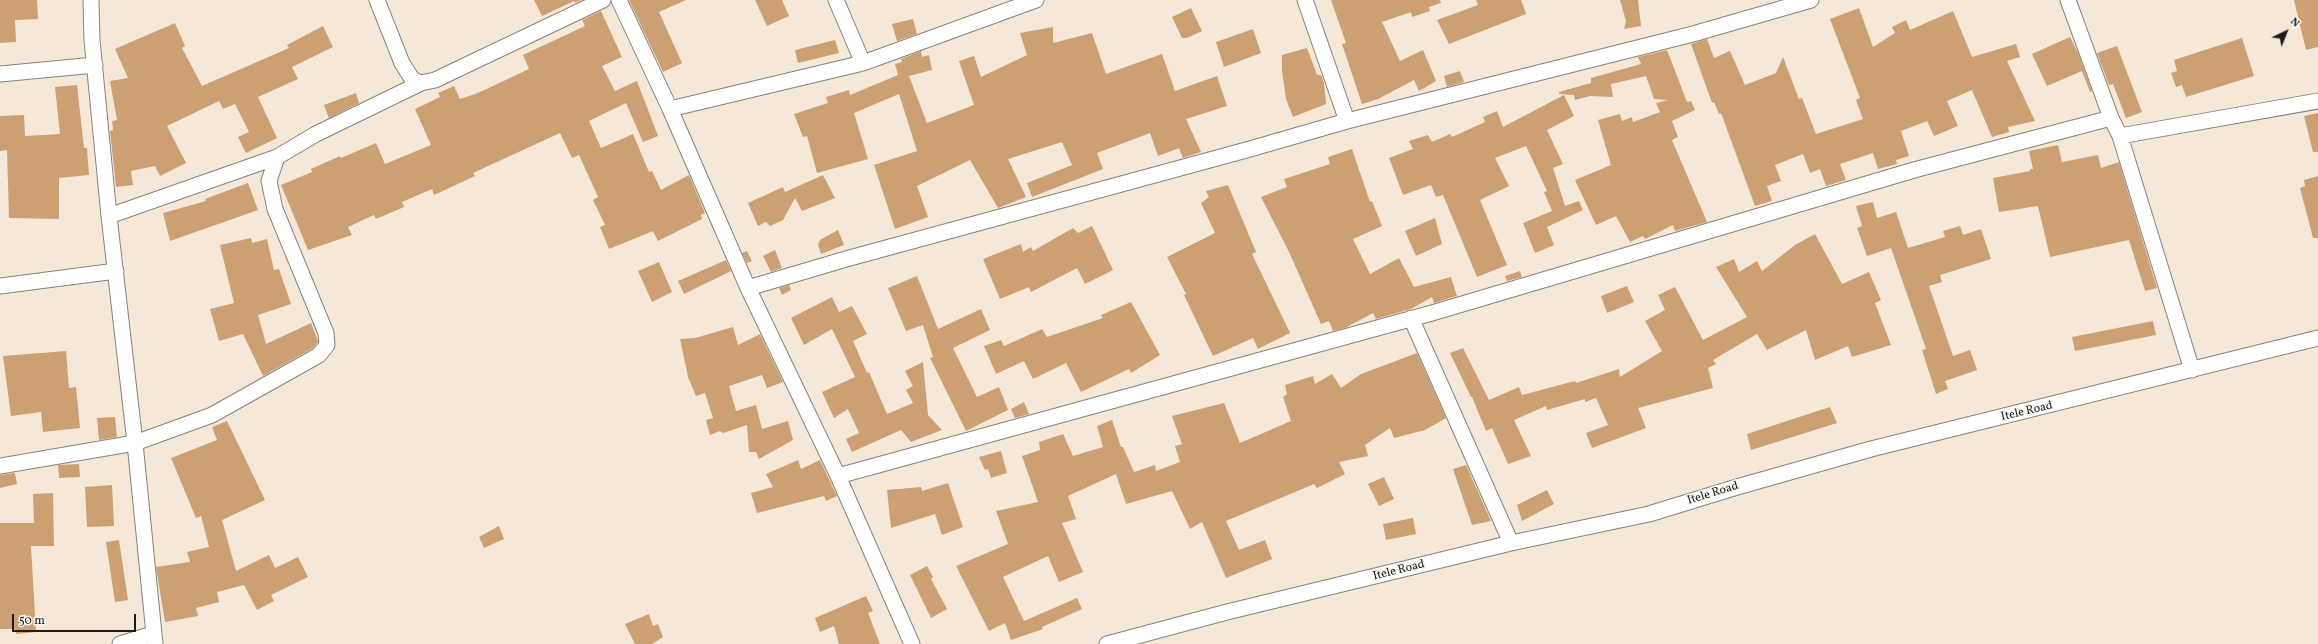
<!DOCTYPE html>
<style>
body{margin:0}
#map{position:relative;width:2318px;height:644px;overflow:hidden;background:#f5e8d8;font-family:Vollkorn,serif}
canvas{display:block}
.north{position:absolute;left:2266px;top:12px;width:40px;height:40px;-webkit-text-stroke:3px #f6f6f2;paint-order:stroke;rotate:43deg;font-size:11px;font-weight:700;line-height:16px;text-align:center;color:#1c1c1c}
.north::after{content:'';display:block;margin:auto;width:14px;height:18px;background:#1c1c1c;clip-path:polygon(50% 0,100% 100%,50% 72%,0 100%)}
.scale{position:absolute;left:12px;top:614px;width:124px;height:18px;box-sizing:border-box;border:2px solid #1c1c1c;border-top:0;padding-left:5px;font-size:12px;line-height:14px;white-space:nowrap;color:#1c1c1c;-webkit-text-stroke:3px #f6f6f2;paint-order:stroke}
</style>
<div id="map">
<canvas width="2318" height="644"></canvas>
<div class="north">N</div>
<div class="scale">50 m</div>
</div>
<script>
const g = document.querySelector('canvas').getContext('2d');
g.lineJoin = 'round';
function fillPath(path, color) { g.fillStyle = color; g.fill(path, 'evenodd'); }
const toPath = rows => new Path2D(rows.map(r => 'M' + r).join(''));
function strokePath(path, color, width, dash) { g.strokeStyle = color; g.lineWidth = width; g.lineCap = dash ? 'butt' : 'round'; g.setLineDash(dash || []); g.stroke(path); }
function write(font, color, halo, rows, align = 'center') {
  g.font = font + ' Vollkorn,serif'; g.lineWidth = 3; g.setLineDash([]); g.textBaseline = 'middle'; g.strokeStyle = halo; g.fillStyle = color; for (const [text, x, y, turn = 0] of rows) {
    g.save(); g.translate(x, y); g.rotate((+turn || 0) * Math.PI / 180); g.textAlign = isNaN(turn) ? turn : align; if (halo) g.strokeText(text, 0, 0); g.fillText(text, 0, 0); g.restore();
  }
}
const building = toPath([
 [0,0,37,0,38,19,15,20,16,42,0,43],
 [534,0,582,0,575,3,574,1,542,16],
 [629,0,686,0,659,12,682,63,663,72],
 [755,0,782,0,789,16,767,26],
 [1331,0,1440,0,1441,3,1429,7,1430,11,1412,17,1411,12,1382,22,1400,61,1423,50,1436,81,1419,91,1414,80,1378,99,1362,104,1342,44,1346,43],
 [1476,0,1521,0,1526,14,1449,44,1437,20,1478,5],
 [1620,0,1638,0,1641,26,1624,29,1626,21],
 [2294,0,2318,0,2318,47,2306,50],
 [1191,8,1202,31,1187,38,1182,38,1172,17],
 [1859,8,1873,47,1895,33,1892,27,1906,20,1910,30,1953,11,1972,57,2016,44,2020,57,2007,61,2035,121,2008,127,2009,132,1992,137,1972,90,1947,101,1958,126,1934,136,1927,121,1901,131,1909,156,1896,160,1897,164,1878,169,1873,153,1840,164,1846,180,1826,186,1820,169,1810,173,1803,154,1775,165,1781,181,1767,186,1772,201,1755,206,1721,113,1719,114,1714,102,1712,103,1691,44,1707,39,1714,58,1730,51,1745,85,1776,73,1783,57,1799,99,1802,98,1816,134,1863,119,1856,100,1860,98,1830,19],
 [601,11,622,57,602,66,615,91,637,81,658,136,643,142,626,103,589,121,601,148,633,134,649,172,652,171,661,190,689,175,705,213,701,215,702,219,658,241,653,231,609,249,600,227,605,225,593,200,598,197,579,155,572,158,560,133,473,173,475,176,434,195,432,189,402,202,404,207,376,219,374,215,348,227,352,235,308,250,281,185,312,172,311,169,340,156,341,158,376,143,385,164,431,145,415,109,440,97,438,93,454,86,460,99,478,93,529,69,523,55,585,26,582,20],
 [913,19,917,34,897,41,892,24],
 [175,23,185,46,182,48,202,86,289,48,287,45,323,26,333,47,292,67,298,79,258,97,277,138,246,153,238,137,249,132,235,104,223,109,219,101,167,126,186,163,160,176,155,166,131,171,133,185,116,187,110,131,113,130,112,121,117,120,110,81,128,78,115,49],
 [1053,27,1053,43,1092,33,1106,74,1162,54,1175,91,1217,76,1227,106,1186,119,1201,152,1183,158,1179,148,1158,156,1150,133,1097,153,1103,169,1032,197,1027,183,1072,165,1062,142,1008,159,1026,197,998,208,970,160,917,186,928,217,895,229,874,165,917,151,899,94,854,113,868,159,817,173,807,136,803,137,794,114,828,103,826,97,849,90,850,95,898,75,895,64,902,62,901,59,921,51,922,57,929,55,932,70,909,76,927,123,974,105,959,61,974,56,981,77,1027,55,1020,33],
 [1253,29,1261,53,1224,67,1216,42],
 [2070,37,2078,53,2092,91,2090,92,2082,71,2047,86,2032,54],
 [2242,38,2254,76,2186,97,2182,85,2176,87,2171,73,2177,71,2174,60],
 [835,40,839,53,798,63,795,50],
 [2117,46,2142,112,2126,118,2113,84,2109,85,2097,53],
 [1307,48,1317,75,1321,75,1324,83,1326,104,1293,117,1286,99,1282,71,1282,55],
 [1667,50,1687,102,1691,101,1695,110,1672,121,1678,137,1672,140,1707,222,1675,231,1673,225,1645,239,1643,236,1630,242,1616,216,1596,225,1575,180,1611,165,1598,120,1620,114,1622,121,1632,117,1633,122,1660,112,1656,103,1668,100,1654,99,1646,76,1611,84,1613,97,1590,96,1575,100,1574,95,1559,94,1559,92,1591,83,1591,78,1641,64,1638,57],
 [1460,71,1464,82,1447,87,1444,76],
 [77,85,84,148,87,148,89,175,59,178,59,219,9,218,7,150,0,151,0,116,24,115,25,136,60,134,55,87],
 [356,93,359,103,329,118,324,105],
 [1564,95,1574,116,1547,130,1563,164,1553,168,1565,206,1579,201,1583,210,1547,227,1554,245,1535,253,1523,223,1552,211,1544,192,1547,191,1526,146,1495,158,1509,186,1480,200,1507,265,1477,277,1443,195,1436,197,1431,185,1403,195,1389,158,1413,149,1409,141,1428,135,1432,142,1450,134,1452,137,1485,122,1483,117,1497,111,1503,127],
 [2318,113,2318,152,2313,152,2304,116],
 [2058,145,2062,162,2098,155,2101,168,2119,162,2157,288,2145,291,2129,240,2050,257,2038,206,1999,212,1993,178,2030,171,2030,169,2033,169,2029,151],
 [1352,149,1370,202,1372,201,1382,226,1353,239,1370,274,1399,258,1414,287,1451,277,1457,296,1434,303,1432,297,1411,309,1376,319,1373,313,1345,328,1333,331,1329,321,1321,324,1289,252,1261,197,1287,187,1284,179,1330,164,1328,157],
 [823,175,835,198,802,211,795,198,783,220,770,226,766,222,758,226,748,203,783,187,785,192],
 [2318,176,2318,238,2313,238,2300,188,2305,186,2304,180],
 [248,183,258,210,170,241,163,213,206,201,205,199],
 [1228,185,1256,252,1252,254,1290,333,1258,349,1253,338,1213,356,1184,295,1186,294,1167,257,1215,233,1201,203,1209,197,1206,191],
 [1873,202,1877,218,1896,212,1908,248,1945,237,1943,231,1960,226,1963,235,1981,229,1991,259,1940,275,1942,282,1929,286,1953,356,1970,350,1977,370,1945,381,1948,389,1936,394,1922,350,1926,349,1891,248,1867,256,1857,228,1862,226,1856,206],
 [1435,218,1442,244,1416,256,1405,231],
 [1092,226,1113,270,1085,284,1077,268,1031,292,1029,287,1000,299,983,259,1021,244,1023,252,1031,247,1033,251,1073,228,1078,233],
 [838,230,844,245,821,254,818,245,820,240],
 [1815,234,1842,284,1869,272,1881,300,1875,303,1891,345,1852,357,1848,346,1815,360,1806,330,1767,350,1757,334,1713,360,1716,364,1708,368,1713,388,1638,408,1646,428,1592,448,1586,433,1608,425,1596,398,1585,402,1585,399,1547,410,1546,406,1514,420,1531,456,1508,464,1492,428,1486,431,1472,397,1471,397,1450,353,1463,348,1489,400,1519,387,1522,395,1575,381,1576,383,1619,369,1620,377,1662,351,1645,321,1665,310,1658,295,1675,287,1703,340,1747,317,1716,267,1734,259,1739,272,1757,261,1762,271,1795,245],
 [251,238,252,243,267,239,274,270,279,269,291,304,258,315,266,344,311,323,317,338,318,342,313,348,263,376,243,334,219,341,210,309,234,303,220,245],
 [775,250,782,268,771,272,763,256],
 [747,251,752,261,747,263,742,253],
 [726,260,731,271,684,294,678,281],
 [659,262,672,292,652,302,638,271],
 [1520,271,1522,277,1507,281,1505,276],
 [917,276,938,329,981,309,990,330,953,348,977,397,999,387,1008,410,966,431,930,358,933,357,923,325,906,331,888,288],
 [789,285,791,290,782,295,779,288],
 [1627,286,1634,302,1607,313,1601,296],
 [832,297,839,312,852,306,867,334,853,341,867,373,869,372,887,414,913,403,906,390,913,386,905,371,923,362,928,415,942,430,911,442,901,430,852,452,846,439,859,433,848,409,834,418,822,392,855,377,832,329,804,345,791,318],
 [1131,302,1160,355,1131,373,1129,369,1081,392,1066,363,1033,379,1024,361,996,374,984,346,1001,340,1004,346,1042,329,1047,337,1103,318,1101,315],
 [2153,321,2156,335,2075,351,2072,337],
 [733,327,738,345,760,334,783,382,767,388,762,375,729,386,736,411,756,405,762,429,788,421,793,440,759,459,756,452,749,452,747,425,723,433,720,431,710,435,706,420,713,418,705,393,696,396,688,377,680,339,695,338],
 [66,351,69,388,76,387,80,428,43,432,41,412,11,416,3,356],
 [1417,353,1446,418,1425,430,1394,438,1390,428,1365,445,1368,456,1339,462,1345,474,1317,488,1314,484,1226,521,1239,550,1265,540,1272,559,1226,578,1202,522,1190,529,1172,491,1126,504,1116,474,1068,496,1076,519,1062,523,1083,572,1059,582,1048,556,1003,577,1024,621,1077,598,1082,609,1042,627,1043,629,1011,640,1005,623,989,631,956,566,1008,544,996,511,1038,502,1022,456,1040,450,1039,442,1063,434,1073,456,1103,447,1097,426,1112,420,1121,447,1123,447,1134,472,1155,465,1156,471,1180,462,1175,446,1182,444,1172,416,1224,403,1240,443,1291,421,1283,397,1287,394,1285,385,1313,376,1315,384,1332,374,1341,388,1361,374],
 [1024,402,1029,414,1015,418,1011,409],
 [1830,407,1837,423,1751,450,1747,434],
 [115,417,117,437,99,440,97,418],
 [227,421,265,500,222,520,236,571,269,555,275,568,298,557,308,577,271,595,274,601,257,610,244,585,217,592,219,602,196,608,198,616,165,622,156,567,190,562,187,552,209,547,201,516,196,518,171,458,217,440,212,427],
 [1001,451,1007,473,991,478,988,469,985,470,979,457],
 [798,460,801,469,820,460,837,496,826,501,824,496,757,513,751,493,773,487,766,474],
 [79,464,80,477,59,478,58,465],
 [1466,465,1491,521,1472,525,1453,469],
 [15,473,17,484,0,488,0,475],
 [1384,477,1394,499,1379,506,1368,484],
 [948,483,963,527,942,535,935,514,891,528,887,490,921,487,922,491],
 [112,485,114,526,87,527,85,487],
 [1547,490,1554,504,1522,521,1517,505],
 [53,493,54,546,31,546,36,632,16,634,15,629,0,629,0,523,34,523,33,494],
 [1413,518,1416,534,1386,540,1383,524],
 [499,526,504,539,484,548,479,537],
 [119,540,128,600,115,602,106,542],
 [927,566,933,577,931,579,947,609,931,618,910,575],
 [866,596,873,611,868,613,880,644,839,644,834,626,820,632,815,618],
 [649,614,653,626,658,624,663,637,652,644,635,644,625,624]
]);
const street = toPath([
 [91,0,92,40,109,216,135,443,155,644],
 [377,0,402,63,412,79,421,83,435,80,603,0],
 [619,0,670,109,748,288,838,476,912,644],
 [836,0,863,63],
 [1305,0,1347,121],
 [2068,0,2111,118,2120,136,2192,370],
 [0,74,95,65],
 [670,109,863,63,1036,0],
 [2120,136,2318,101],
 [109,216,277,157],
 [0,286,116,271],
 [748,288,846,259,1250,149,1347,121,1693,34,1811,0],
 [1411,318,1511,543],
 [0,466,135,443,212,415,319,355,327,345,326,333,275,209,269,181,277,157,316,134,421,83],
 [838,476,1432,313,1914,170,2111,118],
 [120,644,153,634],
 [1107,644,1227,612,1511,543,1649,514,1737,487,1871,449,2318,338]
]);
const streetNames = [
 ["Itele Road",2027,412,-13],
 ["Itele Road",1713,494,-17],
 ["Itele Road",1399,571,-14]
];
fillPath(building, '#cda073');
strokePath(street, '#88827a', 17);
strokePath(street, '#fff', 15);
write('12px', '#1c1c1c', '#f6f6f2', streetNames);
</script>
